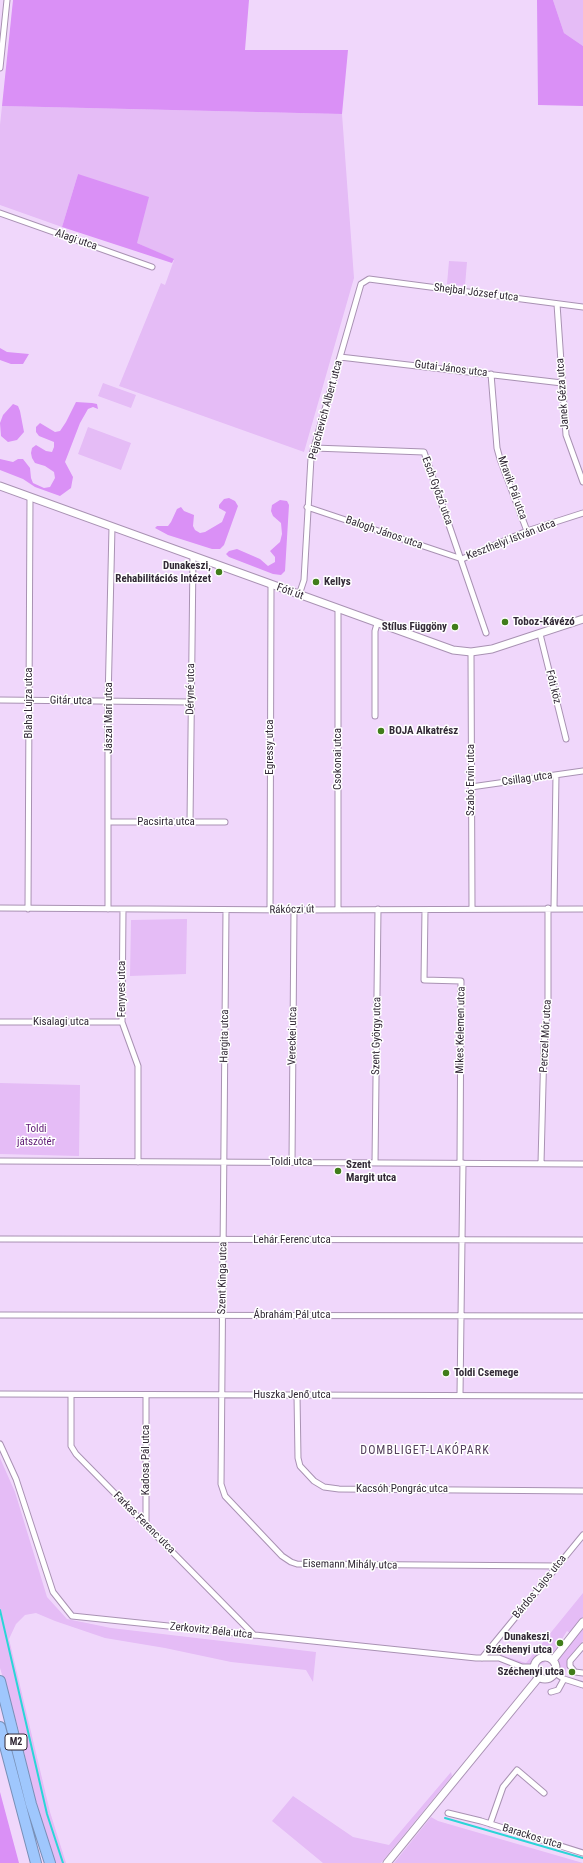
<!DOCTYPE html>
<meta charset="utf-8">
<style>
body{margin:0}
canvas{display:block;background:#f0d7fb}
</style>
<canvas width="583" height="1863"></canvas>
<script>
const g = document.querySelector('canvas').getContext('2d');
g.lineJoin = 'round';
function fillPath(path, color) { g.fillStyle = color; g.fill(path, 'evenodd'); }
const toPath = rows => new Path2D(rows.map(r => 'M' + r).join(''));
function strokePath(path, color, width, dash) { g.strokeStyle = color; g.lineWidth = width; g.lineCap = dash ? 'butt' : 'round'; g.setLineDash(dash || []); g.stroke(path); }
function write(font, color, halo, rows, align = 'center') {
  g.font = font + ' "Roboto Condensed",sans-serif'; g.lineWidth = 3; g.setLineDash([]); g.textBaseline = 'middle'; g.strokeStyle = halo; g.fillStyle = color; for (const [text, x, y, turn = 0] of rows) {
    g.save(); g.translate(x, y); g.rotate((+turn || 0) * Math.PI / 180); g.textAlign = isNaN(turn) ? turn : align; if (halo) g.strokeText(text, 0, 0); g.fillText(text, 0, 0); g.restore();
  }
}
const green = toPath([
 [553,0,583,0,583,46,564,33],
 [2,106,342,114,354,278,304,452,119,386,161,283,165,285,174,260,137,243,78,174,62,227,0,205,0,125],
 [449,261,467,262,465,286,447,284],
 [103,383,136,395,131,408,98,396],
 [88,427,131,443,121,470,78,454],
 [187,919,186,974,130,976,131,920],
 [0,1083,80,1085,79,1156,0,1154],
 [0,1458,15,1492,47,1597,67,1619,111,1628,316,1652,313,1682,306,1670,231,1662,165,1648,105,1638,55,1621,36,1613,25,1615,16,1624,9,1639,50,1812,66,1863,55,1863,35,1804,21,1737,0,1668],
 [583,1593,583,1617,570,1633,567,1631,562,1639,559,1638,555,1643,558,1646,544,1663,529,1667,495,1653,526,1663],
 [583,1628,583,1641,570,1657,563,1679,552,1677,551,1672,553,1665],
 [451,1772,452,1776,381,1863,323,1863,272,1821,293,1796,353,1837,389,1845],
 [431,1817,438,1821,583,1863,394,1863]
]);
const forest = toPath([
 [13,0,249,0,245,50,348,50,342,114,2,106],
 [537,0,553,0,564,33,583,46,583,106,538,105],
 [78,174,149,197,137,243,174,259,172,263,62,227],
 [0,348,7,352,29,354,23,364,11,364,0,360],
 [76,402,92,403,97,404,98,409,93,407,88,409,80,423,65,462,73,477,71,488,60,496,35,487,23,479,0,470,0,459,13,462,18,459,23,459,30,468,31,478,33,483,44,488,50,487,55,478,54,472,45,466,35,463,32,458,31,453,32,448,36,445,46,451,52,452,54,447,54,442,39,436,36,432,36,427,40,423,55,432,60,431,66,422],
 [13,404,18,406,20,411,24,432,17,440,8,442,1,436,0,423,3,415],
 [229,498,235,501,238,506,224,545,220,549,212,549,168,535,155,528,157,526,168,526,171,522,177,509,181,507,184,511,194,515,193,526,195,530,200,533,205,532,222,522,226,512,219,508,219,505,224,499],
 [280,500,287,501,289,505,285,571,281,575,273,574,229,557,226,554,229,551,237,549,260,559,268,566,275,562,275,557,270,551,280,542,282,534,281,523,273,516,271,511,272,505],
 [0,1792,19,1863,0,1863]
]);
const stream = toPath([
 [0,1610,47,1814,63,1863],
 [445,1818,583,1858]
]);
const street = toPath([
 [0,68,7,0],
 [0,213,152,267],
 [557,304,566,435,583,482],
 [340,357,562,383],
 [491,374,497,448,500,459,527,531],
 [314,448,424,452,486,633],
 [307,507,462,559,527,531,583,513],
 [299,595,304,580,311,458,361,284,369,279,583,307],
 [338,609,338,909],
 [540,634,566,739],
 [471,652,472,908],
 [0,700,191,702],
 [375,716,375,631,377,624],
 [471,787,583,771],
 [108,822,225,822],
 [190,822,193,557],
 [0,908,294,910,583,909],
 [554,908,556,775],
 [28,909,30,497],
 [108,909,108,702,112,527],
 [123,909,122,1022,138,1066,138,1162],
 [226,910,221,1484,225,1496,282,1556,291,1562,297,1564,558,1566],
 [270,910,271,585],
 [425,910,424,980,461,981,460,1163],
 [0,1022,122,1022],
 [0,1161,583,1164],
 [292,1162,294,910],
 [375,1163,378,909],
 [541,1163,544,1045,548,1002,548,908],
 [0,1239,583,1240],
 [0,1315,583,1316],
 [0,1394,583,1396],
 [460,1394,463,1163],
 [71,1395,71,1446,76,1454,254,1635],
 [297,1395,298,1458,300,1466,314,1481,324,1487,339,1489,583,1491],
 [0,1444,16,1479,53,1592,72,1616,476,1658,499,1658,522,1667,535,1667],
 [146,1525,146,1395],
 [583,1646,570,1661,570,1666,575,1672,583,1673],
 [482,1658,583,1535],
 [555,1673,564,1679,583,1685],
 [551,1692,558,1690,564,1679],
 [448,1813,481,1821,583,1853],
 [490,1824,503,1787,517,1770,544,1793]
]);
const secondary = toPath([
 [0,486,453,650,471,652,492,649,583,619],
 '534 1668a11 11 0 1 1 22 0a11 11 0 1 1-22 0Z',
 [553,1660,583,1622],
 [387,1863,539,1677]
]);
const highway = toPath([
 [0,1681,31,1804,50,1863],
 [0,1727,36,1863]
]);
const markers = [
 [219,572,4,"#407d1a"],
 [316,582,4,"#407d1a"],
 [505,622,4,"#407d1a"],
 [455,627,4,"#407d1a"],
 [381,731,4,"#407d1a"],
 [338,1171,4,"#407d1a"],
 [446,1373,4,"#407d1a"],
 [560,1643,4,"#407d1a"],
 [572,1672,4,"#407d1a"]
];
const shields = [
 [16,1742,22]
];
const shieldNames = [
 ["M2",16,1742]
];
const streetNames = [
 ["Alagi utca",76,240,19],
 ["Shejbal József utca",476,293,7],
 ["Gutai János utca",451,369,7],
 ["Janek Géza utca",563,394,-94],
 ["Pejachevich Albert utca",326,410,-75],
 ["Mravik Pál utca",512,488,70],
 ["Esch Győző utca",437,491,70],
 ["Balogh János utca",384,533,19],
 ["Keszthelyi István utca",511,540,-21],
 ["Fóti út",290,592,20],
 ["Fóti köz",553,687,76],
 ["Déryné utca",191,689,-89],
 ["Gitár utca",71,701,1],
 ["Blaha Lujza utca",29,703,-90],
 ["Jászai Mari utca",109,718,-90],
 ["Egressy utca",270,747,-90],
 ["Csokonai utca",338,759,-90],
 ["Csillag utca",527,779,-8],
 ["Szabó Ervin utca",471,780,-90],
 ["Pacsirta utca",166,822],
 ["Rákóczi út",292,910,-1],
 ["Fenyves utca",122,989,-90],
 ["Kisalagi utca",61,1022],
 ["Mikes Kelemen utca",461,1030,-89],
 ["Hargita utca",225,1036,-89],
 ["Vereckei utca",293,1036,-89],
 ["Szent György utca",377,1036,-89],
 ["Perczel Mór utca",546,1036,-87],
 ["Toldi utca",291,1162],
 ["Lehár Ferenc utca",292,1240],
 ["Szent Kinga utca",223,1278,-89],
 ["Ábrahám Pál utca",292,1315],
 ["Huszka Jenő utca",292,1395],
 ["Kadosa Pál utca",146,1460,-90],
 ["Kacsóh Pongrác utca",402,1489],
 ["Farkas Ferenc utca",144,1523,45],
 ["Eisemann Mihály utca",350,1565,1],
 ["Bárdos Lajos utca",540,1587,-51],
 ["Zerkovitz Béla utca",211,1631,6],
 ["Barackos utca",532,1837,17]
];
const poiNames = [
 ["Dunakeszi,",211,566,"right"],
 ["Rehabilitációs Intézet",211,579,"right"],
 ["Kellys",324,582],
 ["Toboz-Kávézó",513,622],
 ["Stílus Függöny",447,627,"right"],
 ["BOJA Alkatrész",389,731],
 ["Szent",346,1165],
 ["Margit utca",346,1178],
 ["Toldi Csemege",454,1373],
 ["Dunakeszi,",552,1637,"right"],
 ["Széchenyi utca",552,1650,"right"],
 ["Széchenyi utca",564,1672,"right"]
];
const parkNames = [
 ["Toldi",36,1129],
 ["játszótér",36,1142]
];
const neighbourhoodNames = [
 ["DOMBLIGET-LAKÓPARK",425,1451]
];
fillPath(green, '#e5bcf6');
fillPath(forest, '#da90f6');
strokePath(stream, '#2bd5d7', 2);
strokePath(street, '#a992b3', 7);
strokePath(secondary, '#a992b3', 9);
strokePath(highway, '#7990b7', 12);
strokePath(street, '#fff', 5);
strokePath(secondary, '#fff', 7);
strokePath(highway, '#9fc7fd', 10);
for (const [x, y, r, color] of markers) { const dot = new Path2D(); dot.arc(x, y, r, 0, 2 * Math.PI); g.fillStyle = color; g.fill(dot); strokePath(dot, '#fff', 1.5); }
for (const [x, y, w] of shields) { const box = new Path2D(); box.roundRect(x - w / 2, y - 8, w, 16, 3); g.fillStyle = '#fff'; g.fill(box); strokePath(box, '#322936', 1); }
write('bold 10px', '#322936', null, shieldNames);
write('11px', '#322936', '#fff', streetNames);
write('bold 11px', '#322936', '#fff', poiNames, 'left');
write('11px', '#5f1a75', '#fff', parkNames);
g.letterSpacing = '1px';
write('12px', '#55405d', '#fff', neighbourhoodNames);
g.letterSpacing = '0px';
</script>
